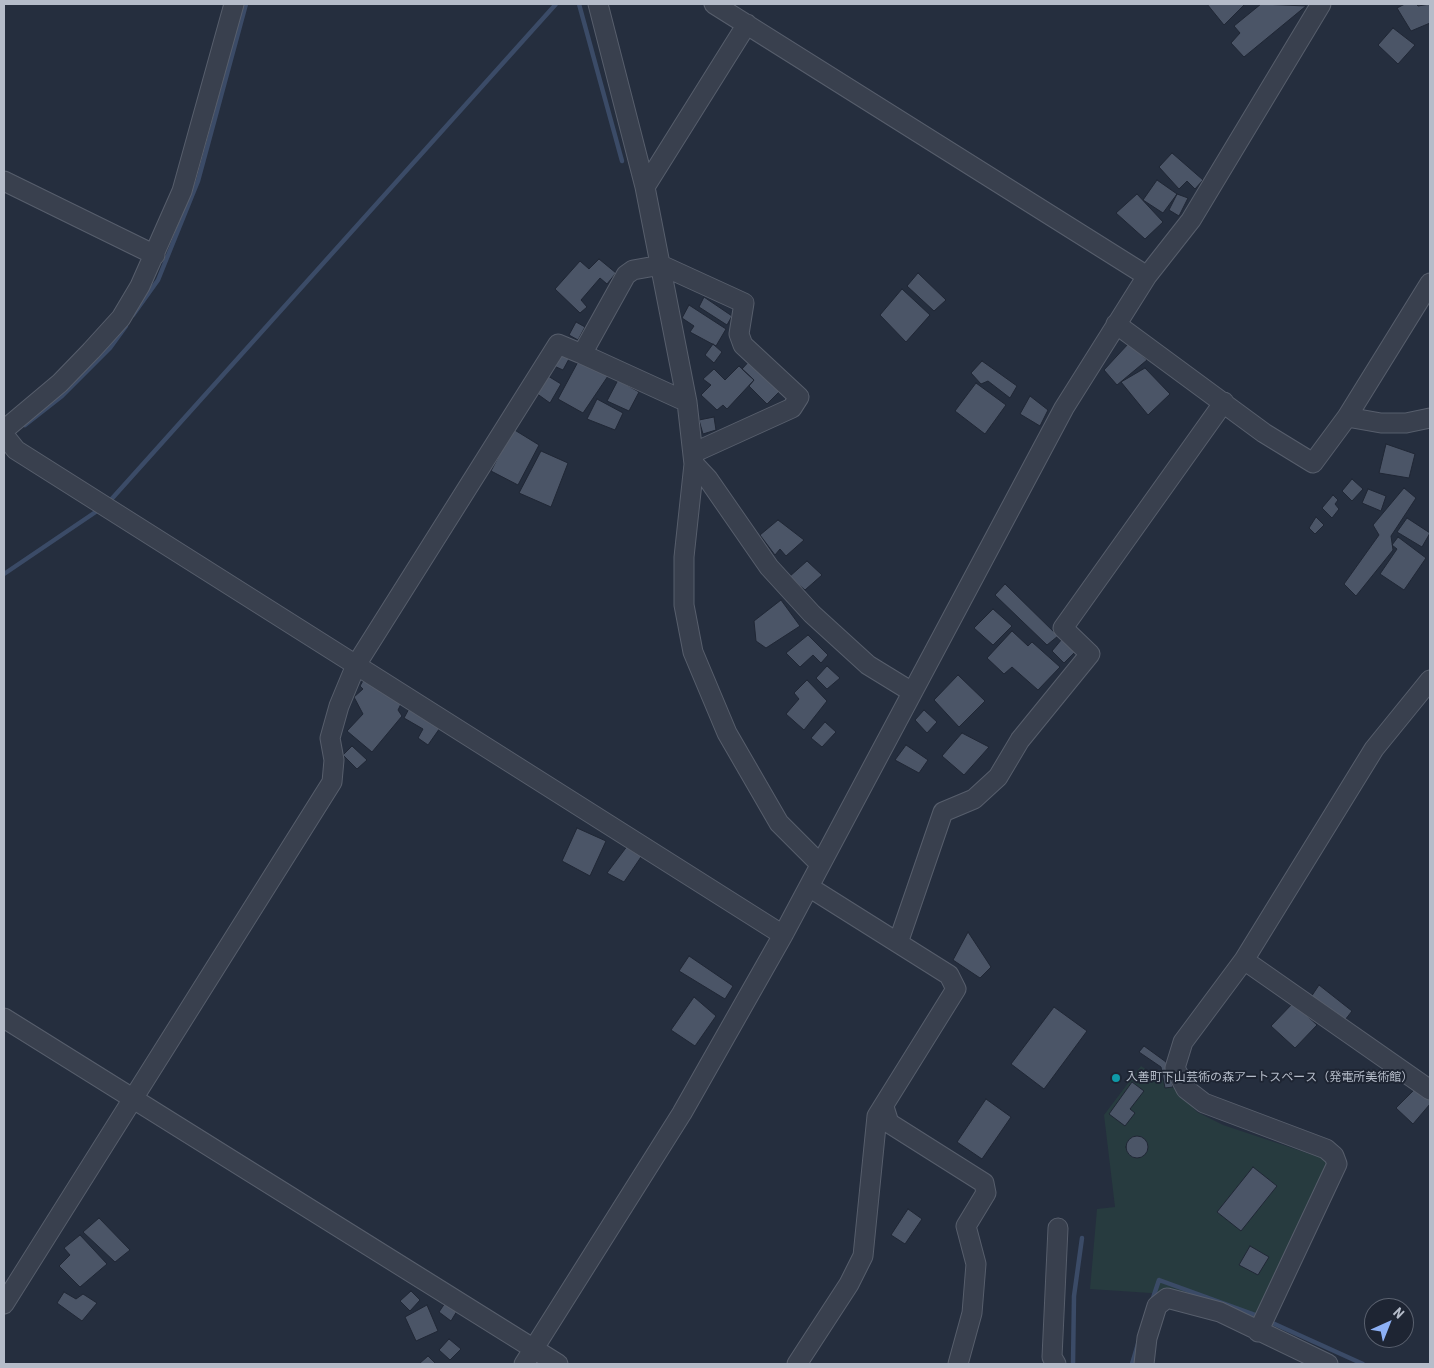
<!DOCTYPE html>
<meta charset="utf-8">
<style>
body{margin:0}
#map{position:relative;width:1434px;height:1368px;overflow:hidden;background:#252e3e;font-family:"Roboto Condensed",sans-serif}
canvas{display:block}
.frame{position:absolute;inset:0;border:5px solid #b5bcc9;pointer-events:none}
.north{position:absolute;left:1364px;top:1298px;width:50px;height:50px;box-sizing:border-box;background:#1e2533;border:1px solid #5a616f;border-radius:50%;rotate:44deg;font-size:14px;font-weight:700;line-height:20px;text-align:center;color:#b5bcc9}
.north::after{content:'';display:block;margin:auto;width:18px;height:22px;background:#8db0f5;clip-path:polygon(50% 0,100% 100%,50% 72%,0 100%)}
</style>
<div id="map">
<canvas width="1434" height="1368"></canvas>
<div class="frame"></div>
<div class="north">N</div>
</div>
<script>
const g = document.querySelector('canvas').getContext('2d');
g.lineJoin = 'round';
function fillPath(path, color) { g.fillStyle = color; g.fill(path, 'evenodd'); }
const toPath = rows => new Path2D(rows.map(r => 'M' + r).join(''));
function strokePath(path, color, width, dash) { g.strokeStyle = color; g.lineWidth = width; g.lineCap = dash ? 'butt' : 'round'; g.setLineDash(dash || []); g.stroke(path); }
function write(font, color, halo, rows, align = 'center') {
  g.font = font + ' "Roboto Condensed","Noto Sans JP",sans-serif'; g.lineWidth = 4; g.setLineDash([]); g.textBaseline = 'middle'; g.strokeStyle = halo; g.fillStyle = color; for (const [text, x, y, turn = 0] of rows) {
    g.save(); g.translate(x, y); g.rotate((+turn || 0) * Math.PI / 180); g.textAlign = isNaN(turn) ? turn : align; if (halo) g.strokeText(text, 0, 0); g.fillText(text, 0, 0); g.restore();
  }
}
const green = toPath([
 [1141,1066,1177,1090,1197,1112,1223,1125,1328,1160,1331,1166,1255,1322,1166,1294,1090,1289,1097,1209,1115,1207,1104,1115]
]);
const stream = toPath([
 [579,4,622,161],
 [133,315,158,280,198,181,246,4],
 [25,425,62,396,110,348,126,326],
 [108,503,556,4],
 [4,574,100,509],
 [1152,1301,1159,1280,1261,1317],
 [1268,1321,1363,1364],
 [1073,1364,1074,1296,1082,1238],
 [1132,1364,1138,1344]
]);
const building = toPath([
 [1207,4,1245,4,1224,25,1207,4],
 [1261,4,1306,6,1244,57,1231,43,1240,33,1234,26,1261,4],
 [1405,4,1416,4,1418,6,1430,4,1430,23,1411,31,1397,8,1405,4],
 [1393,28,1415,45,1398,64,1378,45,1393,28],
 [1172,153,1203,180,1195,189,1187,181,1179,189,1159,167,1172,153],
 [1157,180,1177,194,1163,213,1143,200,1157,180],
 [1137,194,1163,222,1145,239,1116,213,1137,194],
 [1177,194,1188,198,1179,216,1169,210,1177,194],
 [599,259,616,273,607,284,600,278,581,300,587,307,580,313,555,289,580,261,589,269,599,259],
 [918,273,946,300,934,311,907,286,918,273],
 [902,289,930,315,906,342,880,315,902,289],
 [704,297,732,316,727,325,699,307,704,297],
 [689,305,726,329,716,346,690,332,694,326,682,318,689,305],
 [576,322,585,327,578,340,569,335,576,322],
 [1129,343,1147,360,1117,385,1104,370,1129,343],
 [713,344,722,352,714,363,705,355,713,344],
 [561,351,570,357,563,370,554,366,561,351],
 [752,358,783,388,767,404,749,386,754,380,742,369,752,358],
 [579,360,608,376,583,413,558,399,579,360],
 [982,361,1017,386,1010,398,988,381,981,384,971,373,982,361],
 [739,366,754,380,727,409,723,405,717,410,701,395,711,385,703,379,714,369,725,380,739,366],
 [1145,368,1170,394,1148,415,1121,382,1145,368],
 [548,376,561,384,550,403,536,393,548,376],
 [618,380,639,392,629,411,607,401,618,380],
 [976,383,1006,405,985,434,955,411,976,383],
 [1030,396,1048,410,1040,426,1020,414,1030,396],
 [597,399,623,413,615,430,587,419,597,399],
 [714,417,716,430,703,434,699,420,714,417],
 [513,429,539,445,518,485,491,471,513,429],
 [1386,444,1415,454,1409,478,1379,473,1386,444],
 [541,451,568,463,551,507,519,493,541,451],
 [1352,479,1363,489,1352,501,1342,491,1352,479],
 [1404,488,1416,498,1391,536,1393,550,1356,596,1344,584,1379,535,1373,525,1404,488],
 [1368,489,1386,496,1381,511,1362,503,1368,489],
 [1333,495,1338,500,1335,504,1339,509,1332,518,1322,508,1333,495],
 [1316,517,1324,525,1315,534,1309,528,1316,517],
 [1407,518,1430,533,1422,547,1397,532,1407,518],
 [778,520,804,540,786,556,780,549,775,555,760,535,778,520],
 [1398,537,1426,558,1404,590,1380,574,1397,549,1392,545,1398,537],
 [807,561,822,575,805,590,789,577,807,561],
 [1005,584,1058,636,1047,645,995,595,1005,584],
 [781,600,800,626,766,648,756,641,754,621,781,600],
 [993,609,1012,626,993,645,974,628,993,609],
 [1012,631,1028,646,1032,642,1060,667,1038,690,1012,667,1004,674,987,658,1012,631],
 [808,635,828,655,821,663,813,655,800,667,786,653,808,635],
 [1062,639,1075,652,1064,663,1052,651,1062,639],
 [827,666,840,678,827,689,816,678,827,666],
 [958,675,985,701,959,727,934,700,958,675],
 [364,679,402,702,398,710,402,716,372,752,347,731,363,714,354,697,363,689,360,686,364,679],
 [807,680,827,701,804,730,786,714,799,699,794,693,807,680],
 [411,705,442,725,428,745,418,738,423,729,404,718,411,705],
 [924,710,937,722,927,733,915,720,924,710],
 [825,722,836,732,822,747,811,738,825,722],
 [962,733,989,747,964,775,942,756,962,733],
 [906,745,928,760,919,773,895,760,906,745],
 [352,746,367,760,357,769,343,755,352,746],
 [577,828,606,841,590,876,562,861,577,828],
 [628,845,643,854,624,882,607,873,628,845],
 [968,932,991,967,980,978,953,960,968,932],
 [689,956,733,986,725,999,679,971,689,956],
 [1319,985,1352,1011,1345,1020,1311,997,1319,985],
 [694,997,716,1016,695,1046,671,1030,694,997],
 [1293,1003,1317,1025,1295,1048,1271,1026,1293,1003],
 [1054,1007,1087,1031,1044,1089,1011,1064,1054,1007],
 [1144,1046,1166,1062,1173,1087,1165,1088,1161,1067,1139,1052,1144,1046],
 [1132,1082,1144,1091,1130,1109,1135,1113,1125,1126,1109,1114,1132,1082],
 [1417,1087,1430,1098,1430,1104,1413,1124,1396,1108,1417,1087],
 [986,1099,1011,1117,982,1159,957,1142,986,1099],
 '1126 1147a11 11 0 1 1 22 0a11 11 0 1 1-22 0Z',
 [1253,1167,1277,1186,1241,1231,1217,1212,1253,1167],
 [908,1209,922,1219,905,1244,891,1235,908,1209],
 [99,1218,130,1250,115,1262,83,1232,99,1218],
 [80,1235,107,1264,80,1287,59,1266,70,1255,64,1248,80,1235],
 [1250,1246,1269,1257,1258,1275,1239,1265,1250,1246],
 [411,1291,420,1300,410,1311,400,1301,411,1291],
 [64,1292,76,1299,83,1294,97,1303,82,1321,57,1303,64,1292],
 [445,1303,457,1311,451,1321,439,1312,445,1303],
 [427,1305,438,1331,416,1341,405,1317,427,1305],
 [449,1339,461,1349,450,1360,439,1350,449,1339],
 [428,1356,436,1364,419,1364,428,1356]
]);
const minor = toPath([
 [598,4,645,187,687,402,694,464,684,557,684,605,693,652,727,733,779,823,820,864],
 [714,4,1147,276],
 [4,181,155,255],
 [645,187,747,24],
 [1116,324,1264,433,1313,463,1347,417,1430,283],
 [582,354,687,402],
 [1347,417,1381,423,1406,423,1430,418],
 [4,430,60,383,91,351,121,318,140,286,182,191,234,4],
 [4,435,16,450,783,935],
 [694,464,708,479,769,567,812,614,868,665,912,692],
 [898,943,943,812,974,799,998,777,1020,740,1090,654,1063,628,1224,402],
 [1244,960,1430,1090],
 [4,1018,558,1364],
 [884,1107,889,1123,984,1183,986,1193,966,1226,976,1264,972,1313,958,1364],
 [4,1304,332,782,334,760,330,738,339,706,356,665,558,344,582,354,626,275,633,270,661,265,744,303,739,334,743,345,799,397,792,408,693,453],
 [1258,1332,1337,1164,1334,1156,1326,1149,1204,1103,1186,1089,1175,1068,1183,1042,1244,960,1374,749,1430,680],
 [524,1364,682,1113,783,935,1064,408,1147,276,1191,220,1321,4],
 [797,1364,849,1284,863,1256,877,1116,956,989,949,975,809,887],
 [1056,1364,1052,1357,1058,1228],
 [1144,1364,1147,1338,1157,1306,1167,1298,1220,1312,1328,1364]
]);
const markers = [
 [1116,1078,5,"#0f9aa8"]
];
const poiNames = [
 ["入善町下山芸術の森アートスペース（発電所美術館）",1126,1078]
];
fillPath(green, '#273b3f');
strokePath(stream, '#3b4b67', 4.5);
fillPath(building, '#4b5567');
strokePath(building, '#202735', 1);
strokePath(minor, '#575e6c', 21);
strokePath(minor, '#39404e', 19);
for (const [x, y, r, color] of markers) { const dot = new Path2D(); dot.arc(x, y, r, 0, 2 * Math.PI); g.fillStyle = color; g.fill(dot); strokePath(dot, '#1e2533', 2); }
write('12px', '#b5bcc9', '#1e2533', poiNames, 'left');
</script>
